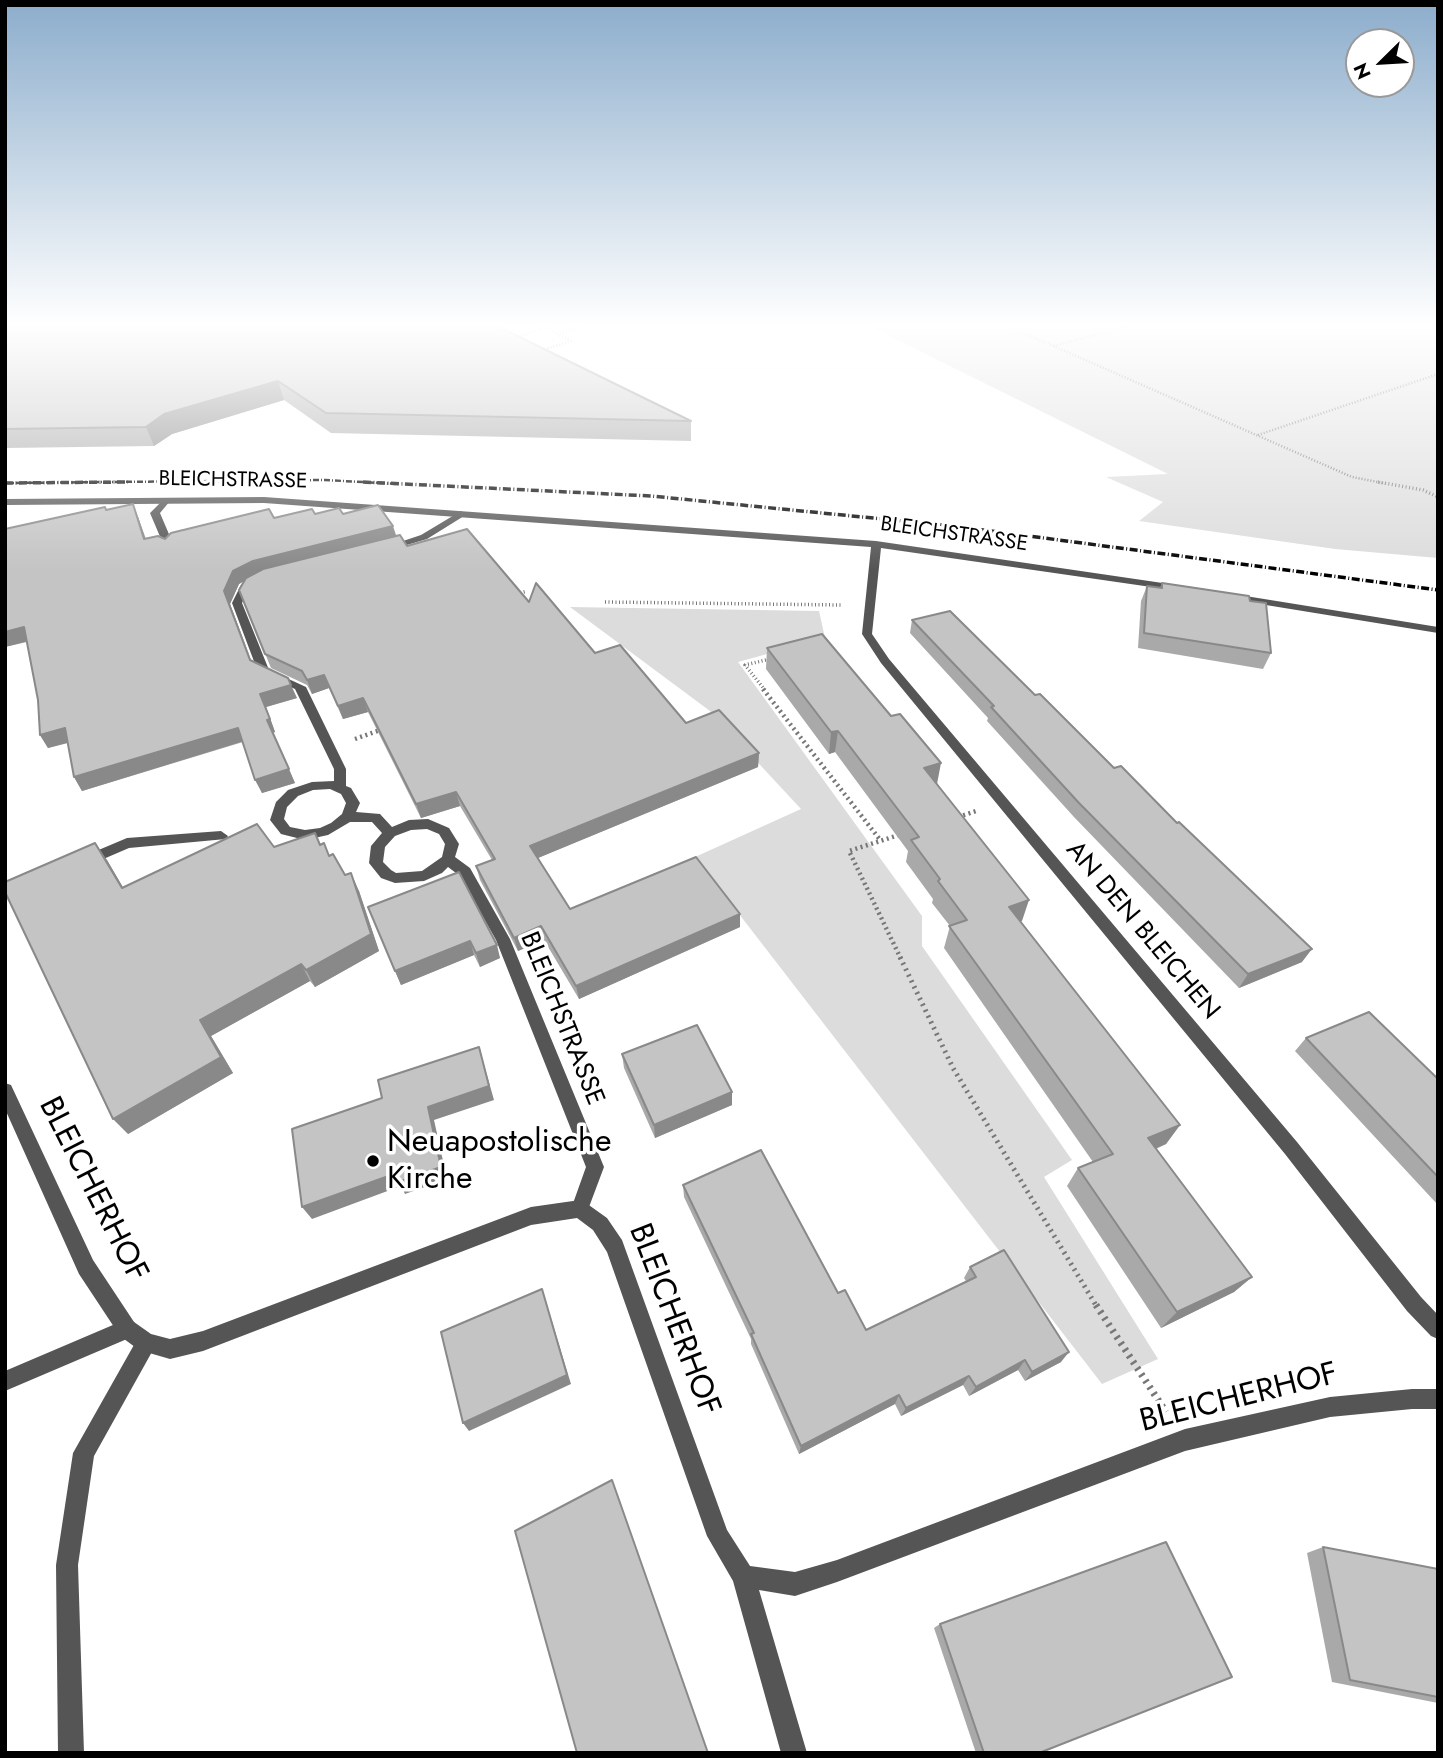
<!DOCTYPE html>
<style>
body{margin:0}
#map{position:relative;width:1443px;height:1758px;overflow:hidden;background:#fff;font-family:Jost,sans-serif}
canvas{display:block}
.frame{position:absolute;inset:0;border:7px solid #000;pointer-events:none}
.north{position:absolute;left:1345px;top:28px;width:70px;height:70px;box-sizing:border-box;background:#fff;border:2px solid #999;border-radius:50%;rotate:246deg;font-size:19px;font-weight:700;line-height:28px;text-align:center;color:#000}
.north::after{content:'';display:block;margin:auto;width:24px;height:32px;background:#000;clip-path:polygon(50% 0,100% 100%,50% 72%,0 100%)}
</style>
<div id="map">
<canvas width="1443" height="1758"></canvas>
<div class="frame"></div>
<div class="north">N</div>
</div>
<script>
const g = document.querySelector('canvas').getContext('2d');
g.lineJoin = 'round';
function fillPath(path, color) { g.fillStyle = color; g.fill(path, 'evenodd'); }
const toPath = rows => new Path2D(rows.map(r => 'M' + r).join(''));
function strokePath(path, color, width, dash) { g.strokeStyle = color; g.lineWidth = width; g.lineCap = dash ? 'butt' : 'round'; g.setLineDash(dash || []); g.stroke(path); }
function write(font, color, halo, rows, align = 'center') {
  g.font = font + ' Jost,sans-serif'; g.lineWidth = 7; g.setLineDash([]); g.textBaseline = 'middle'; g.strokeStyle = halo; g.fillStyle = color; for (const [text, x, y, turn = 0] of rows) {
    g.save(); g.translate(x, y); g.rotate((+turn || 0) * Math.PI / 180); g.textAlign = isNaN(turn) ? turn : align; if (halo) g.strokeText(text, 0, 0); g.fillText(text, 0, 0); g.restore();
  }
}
const green = toPath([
 [863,323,1438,323,1438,558,1335,549,1139,521,1163,502,1106,477,1168,474],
 [570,607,819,611,825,638,738,662,922,916,922,946,1072,1160,1044,1177,1158,1359,1102,1384,695,857,801,809,710,711]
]);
const pathFar4 = toPath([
 [1001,323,1352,477,1388,484],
 [557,334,593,323],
 [515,338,546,328,572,341],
 [1054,346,1139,323],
 [539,351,571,341],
 [1258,435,1438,374]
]);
const pathFar3 = toPath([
 [1378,482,1423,490,1438,497],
 [517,594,527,591],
 [605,602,842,605],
 [765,690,745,665,770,659]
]);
const pathFar2 = toPath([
 [763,689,881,841],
 [355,739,383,729],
 [958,817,976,811],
 [901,959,849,851,902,834]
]);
const pathFar1 = toPath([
 [900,957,953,1068,1097,1307]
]);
const path = toPath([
 [1096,1305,1166,1412]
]);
const service = toPath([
 [165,498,170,501,160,513,174,546,169,549,164,546,150,513,165,498],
 [461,511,466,514,464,516,427,539,390,550,385,547,421,535,461,511],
 [255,578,260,581,249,589,242,603,269,670,306,687,346,769,346,786,351,788,360,803,356,812,380,814,392,827,409,820,428,819,449,828,459,844,455,857,470,868,510,939,604,1167,586,1215,580,1218,574,1215,571,1209,586,1167,496,940,460,876,448,867,442,873,424,881,395,883,381,878,369,863,371,846,382,833,372,822,350,822,328,835,305,840,281,834,270,820,276,802,288,790,312,782,334,781,334,769,295,689,258,672,232,603,241,585,255,578],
 [330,789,341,794,346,803,342,814,331,823,320,828,305,830,290,827,284,819,287,807,298,796,313,790,330,789],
 [427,829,439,834,445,844,442,857,422,871,396,873,391,870,383,862,385,847,395,836,411,830,427,829],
 [221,831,228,836,226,839,129,848,87,866,80,861,82,857,127,838,221,831],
 [127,1319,134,1322,137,1329,134,1336,5,1391,5,1371,127,1319],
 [146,1333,153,1336,156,1343,153,1350,94,1456,78,1565,84,1753,58,1753,56,1565,73,1453,139,1336,146,1333]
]);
const minor = toPath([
 [264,497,876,541,1183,586,1184,588,1179,591,881,548,872,634,889,659,1297,1142,1421,1297,1438,1315,1438,1339,1431,1336,1407,1311,1285,1154,881,663,862,634,871,547,264,503,5,505,5,499,264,497],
 [1233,594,1438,627,1438,633,1229,599,1228,597,1233,594],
 [5,1083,11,1085,93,1260,134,1322,151,1334,170,1339,203,1331,531,1207,580,1200,586,1203,607,1218,622,1240,727,1530,750,1566,795,1572,837,1560,1185,1429,1330,1397,1412,1389,1438,1389,1438,1409,1412,1409,1330,1417,1185,1451,837,1582,795,1596,759,1590,807,1753,781,1753,733,1581,707,1536,607,1252,593,1230,577,1218,531,1225,203,1351,170,1359,139,1350,120,1336,79,1274,5,1109,5,1083]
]);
const railFar1 = toPath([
 [5,483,325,480,398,484]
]);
const rail = toPath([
 [363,482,651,496,953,526,1438,590],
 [5,483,128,482]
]);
const wall = toPath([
 [5,326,691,421,691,441,331,433,284,400,172,434,154,446,5,448],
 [106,510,138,517,146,539,165,539,274,518,315,514,343,514,396,536,407,546,529,602,686,723,759,753,758,767,538,858,570,909,740,914,740,927,579,999,544,940,518,951,480,880,476,866,492,860,460,806,421,818,368,712,343,719,329,688,312,694,307,685,271,668,239,590,244,581,239,584,230,604,251,660,297,698,266,707,275,732,272,733,295,783,262,793,243,742,82,791,74,777,68,743,48,748,40,735,38,700,27,642,5,647,5,529],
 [1162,583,1250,601,1271,653,1263,669,1138,648,1141,601,1147,586,1160,588],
 [912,620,1302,962,1239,988,1074,817,987,721,988,718,910,633],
 [767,648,937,783,1022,921,1020,922,1180,1125,1166,1144,1156,1149,1252,1277,1234,1292,1161,1328,1067,1186,1078,1168,1093,1162,944,948,950,926,932,903,933,899,906,862,908,851,835,752,829,754,766,669],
 [315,833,320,845,324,843,329,856,359,891,379,951,315,987,310,981,211,1036,233,1073,128,1134,107,860,123,888,274,847],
 [459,872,500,958,480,967,474,955,401,985,368,907],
 [1306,1038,1438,1079,1438,1205,1295,1051],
 [622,1054,732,1105,655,1138,624,1068],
 [683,1185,838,1293,866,1330,966,1281,964,1278,970,1267,1061,1362,1025,1381,1018,1370,969,1396,963,1385,901,1416,895,1404,799,1454,751,1344,751,1339,684,1197],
 [1323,1547,1438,1569,1438,1703,1332,1682,1307,1553],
 [940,1624,1039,1753,976,1753,934,1628]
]);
const shadedWall = toPath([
 [278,381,284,400,172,434,154,446,146,427,164,414],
 [133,504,138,517,150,552,144,539],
 [393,526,397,538,258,573,239,584,230,604,256,673,224,591,233,571,253,561],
 [24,627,32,640,5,647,5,632],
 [324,675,329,688,312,694,307,680],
 [291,685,297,698,266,707,275,732,272,733,267,720,260,694],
 [363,698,368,712,343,719,338,706],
 [65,728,74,741,48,748,40,735],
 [238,728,244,741,82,791,74,777],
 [838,731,835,752,829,754,831,732],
 [759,753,758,767,533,860,530,846],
 [941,763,937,784,924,768],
 [289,769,295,783,262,793,255,780],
 [456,792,460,806,421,818,416,804],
 [95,843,107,860,134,906,122,888],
 [351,873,359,891,379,951,315,987,306,970],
 [1029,900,1022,921,1001,928,1009,907],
 [740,914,740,927,579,999,576,986],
 [541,926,544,940,518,951,514,938],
 [470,941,474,955,401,985,395,971],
 [497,945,500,958,480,967,476,953],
 [1312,949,1302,962,1239,988,1248,974],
 [301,964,310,981,211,1036,233,1073,128,1134,113,1119,200,1020],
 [479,1047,494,1100,434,1120,447,1179,405,1194,401,1186,312,1219,302,1207],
 [732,1092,732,1105,655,1138,654,1125],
 [1180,1125,1166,1144,1135,1157,1148,1138],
 [1252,1277,1234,1292,1161,1328,1177,1312],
 [542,1289,571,1384,469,1431,463,1423],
 [1069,1352,1061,1362,1025,1381,1032,1372],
 [1025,1360,1018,1370,969,1396,976,1387],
 [969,1376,963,1385,901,1416,906,1408],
 [899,1395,895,1404,799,1454,801,1446]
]);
const building = toPath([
 [9,323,491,323,691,421,326,413,278,381,164,414,146,427,5,429,5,326,9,323],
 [133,504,144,539,158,536,165,539,171,533,269,509,274,518,312,509,315,514,339,508,343,514,378,505,393,526,253,561,233,571,224,591,250,660,288,678,291,685,260,694,270,719,267,720,289,769,255,780,238,728,74,777,65,728,40,735,38,700,24,627,5,632,5,529,105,507,106,510,133,504],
 [467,529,529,602,536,583,595,653,620,645,686,723,719,710,759,753,530,846,570,909,696,857,740,914,576,986,541,926,514,938,476,866,495,859,456,792,416,804,363,698,338,706,324,675,307,680,302,671,265,654,239,590,246,578,263,569,400,535,407,546,467,529],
 [1162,583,1249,596,1250,601,1266,603,1271,653,1144,633,1147,586,1162,588,1162,583],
 [950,611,1035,695,1040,694,1114,768,1121,766,1177,823,1179,822,1312,949,1248,974,1079,803,991,707,994,706,912,620,950,611],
 [822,634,891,716,900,714,941,763,924,768,1029,900,1009,907,1180,1125,1148,1138,1252,1277,1177,1312,1078,1168,1113,1154,949,926,967,920,938,881,940,879,911,840,919,837,838,731,831,732,767,648,822,634],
 [257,824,274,847,315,833,320,845,324,843,329,856,333,854,345,875,351,873,371,934,306,970,301,964,200,1020,221,1057,113,1119,5,892,5,882,95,843,122,888,257,824],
 [459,872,497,945,476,953,470,941,395,971,368,907,459,872],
 [1369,1012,1438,1079,1438,1177,1306,1038,1369,1012],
 [697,1025,732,1092,654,1125,622,1054,697,1025],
 [479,1047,489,1086,428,1107,441,1167,398,1182,397,1173,302,1207,292,1129,382,1098,378,1080,479,1047],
 [761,1150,838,1293,845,1290,866,1330,976,1277,970,1267,1004,1250,1069,1352,1032,1372,1025,1360,976,1387,969,1376,906,1408,899,1395,801,1446,751,1334,754,1333,683,1185,761,1150],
 [542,1289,567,1375,463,1423,441,1332,542,1289],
 [612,1480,708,1753,577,1753,515,1531,612,1480],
 [1166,1542,1232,1677,1039,1753,984,1753,940,1624,1166,1542],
 [1323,1547,1438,1569,1438,1697,1350,1680,1323,1547]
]);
const markers = [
 [373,1161,7,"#000"]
];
const farStreetnames = [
 ["BLEICHSTRASSE",233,481,1],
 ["BLEICHSTRASSE",954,535,8]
];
const streetNames = [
 ["AN DEN BLEICHEN",1142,931,50],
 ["BLEICHSTRASSE",561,1019,68]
];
const nearPoinames = [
 ["Neuapostolische",387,1143],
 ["Kirche",387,1180]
];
const nearStreetnames = [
 ["BLEICHERHOF",92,1190,63],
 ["BLEICHERHOF",673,1320,69],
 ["BLEICHERHOF",1239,1399,-14]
];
fillPath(green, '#dcdcdc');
strokePath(pathFar4, '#777', 2.5, [1, 2]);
strokePath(pathFar3, '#777', 3.5, [1, 2.5]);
strokePath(pathFar2, '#777', 4.5, [2, 3.5]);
strokePath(pathFar1, '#777', 5, [2, 4.5]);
strokePath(path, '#777', 7, [2.5, 5]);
fillPath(service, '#555');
fillPath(minor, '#555');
strokePath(railFar1, '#000', 2.5, [6, 2, 1, 2]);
strokePath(rail, '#000', 3.5, [8, 2.5, 1, 2.5]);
fillPath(wall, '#a9a9a9');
fillPath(shadedWall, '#898989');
fillPath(building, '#c4c4c4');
strokePath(building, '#898989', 2);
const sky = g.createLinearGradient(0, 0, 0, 570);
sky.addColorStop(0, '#8cadcc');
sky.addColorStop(0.57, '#fff');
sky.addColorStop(1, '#ffffff00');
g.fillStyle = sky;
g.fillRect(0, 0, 1443, 570);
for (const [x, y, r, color] of markers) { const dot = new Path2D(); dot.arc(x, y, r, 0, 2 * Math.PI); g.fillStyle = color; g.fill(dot); strokePath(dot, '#fff', 2.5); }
write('21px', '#000', '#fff', farStreetnames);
write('26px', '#000', '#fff', streetNames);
write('32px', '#000', '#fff', nearPoinames, 'left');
write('32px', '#000', '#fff', nearStreetnames);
</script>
